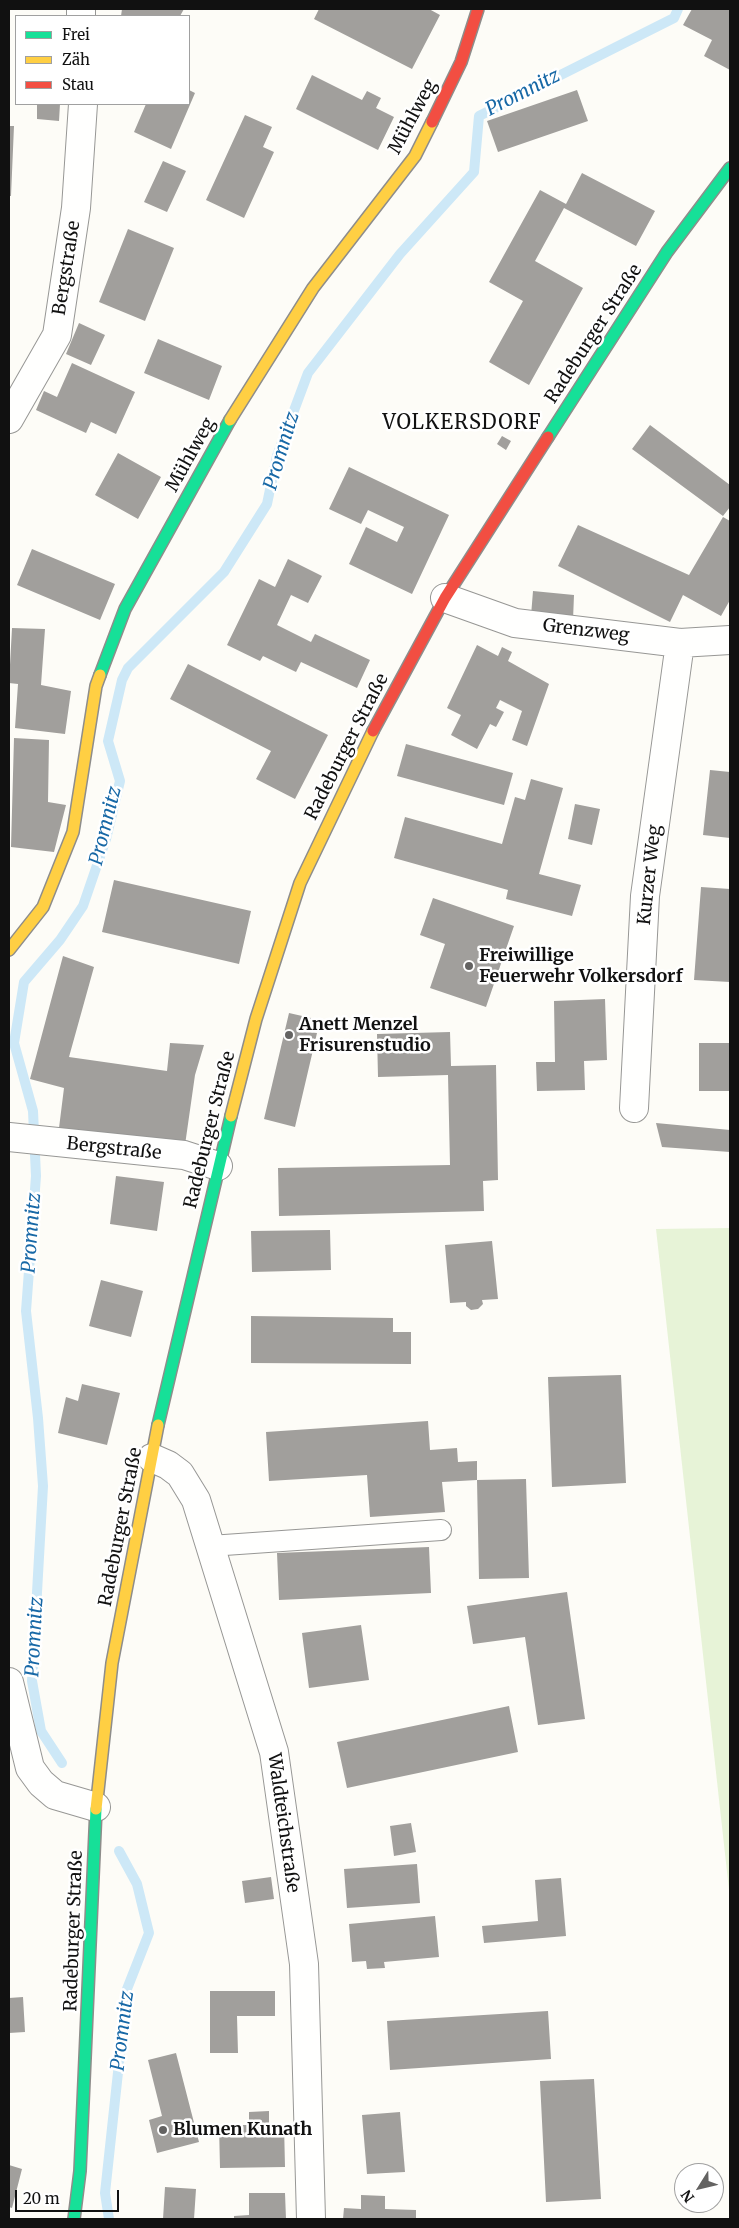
<!DOCTYPE html>
<meta charset="utf-8">
<style>
body{margin:0}
#map{position:relative;width:739px;height:2228px;overflow:hidden;background:#fdfcf7;font-family:Merriweather,serif}
canvas{display:block}
.frame{position:absolute;inset:0;border:10px solid #111;pointer-events:none}
.legend{position:absolute;left:15px;top:15px;width:175px;height:90px;box-sizing:border-box;background:#fff;border:1px solid #a0a0a0;margin:0;padding:6px 9px;list-style:none;font-size:15px;color:#111}
.legend li{display:flex;align-items:center;gap:10px;height:25px}
.legend b{width:25px;border:1px solid #a0a0a0}
.north{position:absolute;left:674px;top:2163px;width:50px;height:50px;box-sizing:border-box;background:#fff;border:1px solid #a0a0a0;border-radius:50%;rotate:234deg;font-size:14px;font-weight:700;line-height:20px;text-align:center;color:#111}
.north::after{content:'';display:block;margin:auto;width:18px;height:22px;background:#646362;clip-path:polygon(50% 0,100% 100%,50% 72%,0 100%)}
.scale{position:absolute;left:15px;top:2190px;width:104px;height:22px;box-sizing:border-box;border:2px solid #111;border-top:0;padding-left:6px;font-size:15px;line-height:18px;white-space:nowrap;color:#111;-webkit-text-stroke:4px #fff;paint-order:stroke}
</style>
<div id="map">
<canvas width="739" height="2228"></canvas>
<div class="frame"></div>
<ul class="legend">
<li><b style="height:6px;background:#16e098"></b>Frei</li>
<li><b style="height:6px;background:#ffcf43"></b>Zäh</li>
<li><b style="height:6px;background:#f24e42"></b>Stau</li>
</ul>
<div class="north">N</div>
<div class="scale">20 m</div>
</div>
<script>
const g = document.querySelector('canvas').getContext('2d');
g.lineJoin = 'round';
function fillPath(path, color) { g.fillStyle = color; g.fill(path, 'evenodd'); }
const toPath = rows => new Path2D(rows.map(r => 'M' + r).join(''));
function strokePath(path, color, width, dash) { g.strokeStyle = color; g.lineWidth = width; g.lineCap = dash ? 'butt' : 'round'; g.setLineDash(dash || []); g.stroke(path); }
function write(font, color, halo, rows, align = 'center') {
  g.font = font + ' Merriweather,serif'; g.lineWidth = 5; g.setLineDash([]); g.textBaseline = 'middle'; g.strokeStyle = halo; g.fillStyle = color; for (const [text, x, y, turn = 0] of rows) {
    g.save(); g.translate(x, y); g.rotate((+turn || 0) * Math.PI / 180); g.textAlign = isNaN(turn) ? turn : align; if (halo) g.strokeText(text, 0, 0); g.fillText(text, 0, 0); g.restore();
  }
}
const green = toPath([
 [730,1228,730,1899,656,1229]
]);
const stream = toPath([
 [62,1763,41,1731,32,1681,43,1486,38,1418,26,1311,36,1176,33,1111,14,1043,24,982,60,940,83,906,106,839,120,781,108,741,122,680,128,668,224,572,267,504,277,456,308,373,400,254,474,172,479,116,674,18,678,9],
 [109,2219,105,2193,127,1989,149,1933,137,1884,119,1851]
]);
const building = toPath([
 [122,9,184,9,180,16,121,16],
 [319,9,429,9,440,15,412,69,314,19],
 [692,9,730,9,730,70,704,56,712,40,683,25],
 [312,75,362,100,367,91,381,98,376,108,394,117,378,150,296,109],
 [189,90,195,93,171,149,134,132,146,104,189,104],
 [577,90,588,121,498,152,487,121],
 [37,104,60,104,59,121,37,119],
 [245,115,272,127,263,147,274,152,244,218,206,200],
 [9,126,14,126,11,196,9,196],
 [163,161,186,171,167,212,144,202],
 [582,173,655,211,636,246,564,208,535,261,583,288,529,385,489,362,523,301,489,282,540,190,566,204],
 [128,229,174,248,145,321,99,302],
 [79,323,105,335,91,365,66,354],
 [158,339,222,366,209,400,144,373],
 [72,363,135,392,116,434,91,422,86,433,36,410,44,391,57,397],
 [650,425,730,485,730,507,723,516,632,449],
 [502,436,511,441,506,450,497,444],
 [118,453,161,477,138,519,95,495],
 [349,467,449,515,412,594,349,564,366,527,397,542,404,527,368,510,361,524,329,509],
 [723,517,730,521,730,600,721,616,683,595,670,622,558,566,578,525,689,575],
 [32,549,115,584,100,620,17,585],
 [288,559,322,576,308,603,291,595,277,625,311,642,315,634,370,660,357,688,301,662,296,672,263,656,260,661,227,645,259,579,275,587],
 [533,591,574,595,573,620,531,616],
 [12,628,45,629,41,685,71,691,65,734,15,728,18,684,9,683],
 [477,645,498,656,502,647,512,652,508,661,549,684,527,746,512,740,522,711,500,700,496,708,504,712,496,727,490,724,477,749,451,735,461,715,447,708],
 [188,664,328,735,295,799,256,779,271,751,170,699],
 [14,738,49,740,48,802,66,805,54,852,11,847],
 [406,744,513,773,504,805,397,776],
 [710,770,730,772,730,838,703,835],
 [531,779,563,788,539,874,581,885,572,916,506,899,508,890,394,858,405,817,502,844,515,797,525,800],
 [575,804,600,809,592,845,568,839],
 [114,880,251,911,239,964,102,932],
 [701,887,730,889,730,982,694,980],
 [433,898,514,926,486,1007,430,988,445,944,420,935],
 [63,956,94,967,69,1057,167,1071,170,1043,204,1045,195,1075,185,1145,59,1128,64,1088,30,1079],
 [605,999,607,1060,584,1061,585,1090,537,1091,536,1062,555,1062,554,1001],
 [289,1013,311,1018,307,1031,317,1033,295,1127,264,1119],
 [450,1032,451,1066,496,1065,498,1180,483,1181,484,1211,279,1216,278,1168,450,1165,448,1075,378,1077,377,1034],
 [699,1043,730,1043,730,1091,699,1091],
 [656,1123,730,1130,730,1152,662,1147],
 [116,1176,164,1182,157,1231,110,1224],
 [330,1230,331,1270,252,1272,251,1231],
 [492,1241,498,1299,482,1300,483,1304,478,1309,471,1310,466,1306,466,1302,450,1303,445,1245],
 [101,1280,143,1291,131,1337,89,1326],
 [251,1316,393,1318,393,1332,411,1332,411,1364,251,1363],
 [621,1375,626,1483,552,1487,548,1377],
 [82,1384,120,1393,107,1445,58,1433,66,1397,78,1401],
 [428,1421,430,1450,457,1448,458,1462,477,1461,477,1480,526,1479,529,1578,479,1579,477,1480,442,1482,445,1512,370,1517,367,1475,269,1481,266,1432],
 [429,1547,431,1593,279,1600,277,1553],
 [567,1592,585,1719,538,1725,525,1637,473,1644,467,1606],
 [361,1625,369,1680,309,1688,302,1633],
 [509,1706,518,1752,347,1788,337,1742],
 [411,1823,416,1852,394,1856,390,1826],
 [417,1864,420,1903,347,1908,344,1869],
 [271,1877,274,1899,245,1903,242,1881],
 [561,1878,566,1936,484,1943,482,1926,538,1921,535,1880],
 [435,1916,439,1957,384,1962,385,1968,367,1969,366,1961,352,1962,349,1924],
 [210,1991,275,1991,275,2016,237,2016,238,2053,210,2053],
 [23,1997,25,2032,9,2033,9,1998],
 [548,2011,551,2059,390,2070,387,2021],
 [176,2053,199,2142,157,2153,149,2120,162,2116,148,2060],
 [594,2079,601,2199,546,2202,540,2081],
 [269,2111,269,2124,284,2124,285,2167,220,2168,219,2125,249,2125,249,2112],
 [400,2112,405,2172,367,2174,362,2115],
 [9,2165,22,2169,12,2208,9,2207],
 [165,2187,196,2189,194,2219,163,2219],
 [249,2193,285,2193,286,2219,234,2219,234,2216,249,2215],
 [361,2195,385,2196,385,2209,416,2210,416,2219,343,2219,344,2208,361,2209]
]);
const lane = toPath([
 [210,1546,441,1530]
]);
const street = toPath([
 [81,9,81,16],
 [9,419,57,335,76,208,83,104],
 [445,598,515,623,680,643,730,640],
 [634,1108,645,896,680,643],
 [9,1137,184,1155,218,1166],
 [152,1458,168,1465,180,1474,196,1500,274,1752,304,1964,311,2219],
 [9,1682,30,1768,41,1783,55,1795,96,1807]
]);
const fast = toPath([
 [548,437,667,252,730,168],
 [100,675,125,609,230,420],
 [158,1425,231,1116],
 [74,2219,80,2171,96,1809]
]);
const slow = toPath([
 [230,420,313,288,415,156,432,122],
 [9,950,43,907,73,832,96,686,100,675],
 [231,1116,256,1019,300,883,373,731],
 [96,1809,112,1663,158,1425]
]);
const jam = toPath([
 [432,122,461,62,478,9],
 [373,731,445,598,548,437]
]);
const markers = [
 [469,966,5,"#646362"],
 [289,1035,5,"#646362"],
 [163,2130,5,"#646362"]
];
const streetNames = [
 ["Mühlweg",413,117,-62],
 ["Bergstraße",67,268,-81],
 ["Radeburger Straße",594,334,-57],
 ["Mühlweg",191,455,-61],
 ["Grenzweg",586,631,7],
 ["Radeburger Straße",347,747,-63],
 ["Kurzer Weg",650,875,-84],
 ["Radeburger Straße",210,1130,-76],
 ["Bergstraße",114,1149,6],
 ["Radeburger Straße",121,1527,-79],
 ["Waldteichstraße",283,1823,82],
 ["Radeburger Straße",74,1931,-88]
];
const poiNames = [
 ["Freiwillige",479,956],
 ["Feuerwehr Volkersdorf",479,977],
 ["Anett Menzel",299,1025],
 ["Frisurenstudio",299,1046],
 ["Blumen Kunath",173,2130]
];
const waterNames = [
 ["Promnitz",523,93,-27],
 ["Promnitz",282,451,-73],
 ["Promnitz",106,826,-76],
 ["Promnitz",32,1233,-86],
 ["Promnitz",35,1637,-87],
 ["Promnitz",123,2031,-83]
];
const quarterNames = [
 ["VOLKERSDORF",462,423]
];
fillPath(green, '#e7f3d7');
strokePath(stream, '#cde8f7', 10);
fillPath(building, '#a19f9c');
strokePath(lane, '#979795', 22);
strokePath(street, '#979795', 30);
strokePath(fast, '#8e8d8b', 14);
strokePath(slow, '#8e8d8b', 14);
strokePath(jam, '#8e8d8b', 14);
strokePath(lane, '#fffffe', 20);
strokePath(street, '#fffffe', 28);
strokePath(fast, '#16e098', 11);
strokePath(slow, '#ffcf43', 11);
strokePath(jam, '#f24e42', 11);
for (const [x, y, r, color] of markers) { const dot = new Path2D(); dot.arc(x, y, r, 0, 2 * Math.PI); g.fillStyle = color; g.fill(dot); strokePath(dot, '#fff', 2); }
write('18px', '#111', '#fff', streetNames);
write('bold 18px', '#111', '#fff', poiNames, 'left');
write('italic 19px', '#1768a6', '#fff', waterNames);
g.letterSpacing = '1px';
write('20px', '#111', '#fff', quarterNames);
g.letterSpacing = '0px';
</script>
